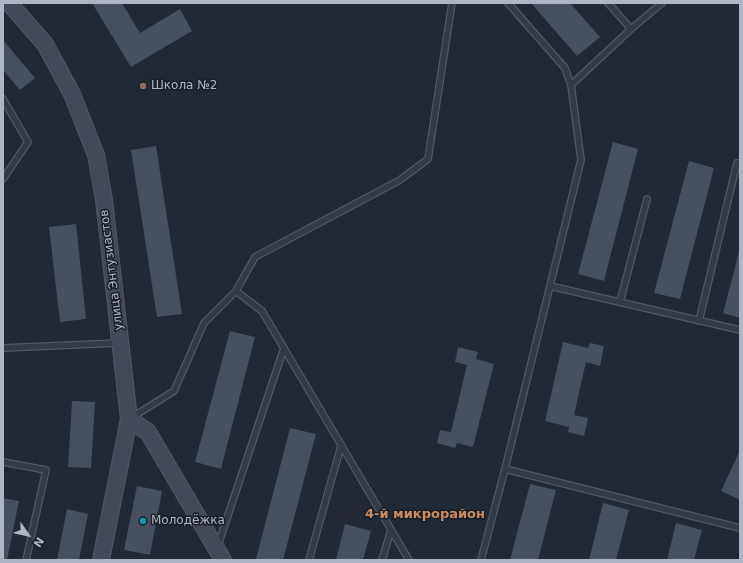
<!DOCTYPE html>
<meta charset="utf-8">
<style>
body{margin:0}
#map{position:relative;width:743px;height:563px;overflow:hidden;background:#202934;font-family:"DejaVu Sans",sans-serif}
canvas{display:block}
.frame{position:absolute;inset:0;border:4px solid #adb6c2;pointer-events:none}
.north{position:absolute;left:8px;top:515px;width:40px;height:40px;-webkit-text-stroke:3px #19202a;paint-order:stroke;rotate:124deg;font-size:11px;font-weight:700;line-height:16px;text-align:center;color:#adb6c2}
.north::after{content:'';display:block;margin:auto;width:14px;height:18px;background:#adb6c2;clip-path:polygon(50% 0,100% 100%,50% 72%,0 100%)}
</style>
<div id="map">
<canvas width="743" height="563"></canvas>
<div class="frame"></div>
<div class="north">N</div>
</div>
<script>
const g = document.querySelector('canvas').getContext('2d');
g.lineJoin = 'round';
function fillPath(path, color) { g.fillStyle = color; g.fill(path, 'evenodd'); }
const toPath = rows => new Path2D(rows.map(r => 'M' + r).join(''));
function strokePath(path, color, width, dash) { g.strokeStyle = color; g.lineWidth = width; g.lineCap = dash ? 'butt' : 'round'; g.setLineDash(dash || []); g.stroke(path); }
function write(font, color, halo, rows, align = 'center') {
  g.font = font + ' "DejaVu Sans",sans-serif'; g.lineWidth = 3; g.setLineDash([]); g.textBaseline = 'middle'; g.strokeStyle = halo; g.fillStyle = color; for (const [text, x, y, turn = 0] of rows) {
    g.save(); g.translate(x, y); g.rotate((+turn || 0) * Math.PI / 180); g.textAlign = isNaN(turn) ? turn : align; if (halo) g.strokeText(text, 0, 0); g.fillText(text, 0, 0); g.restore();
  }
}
const building = toPath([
 [92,3,122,3,140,33,180,9,192,31,131,67],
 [531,3,570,3,600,37,577,56],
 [3,40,35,78,20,90,3,70],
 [613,142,638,149,604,281,578,274],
 [156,146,182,314,157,317,131,150],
 [689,161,714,168,680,299,654,293],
 [76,224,86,319,60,322,49,227],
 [739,252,740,252,740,318,723,313],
 [230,331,255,337,221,469,195,462],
 [563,342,588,348,590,343,604,346,600,366,586,362,574,415,588,418,584,436,568,432,569,427,545,421],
 [458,347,478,352,476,359,494,364,473,447,457,443,455,448,437,443,440,430,451,432,467,365,455,362],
 [72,401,95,402,91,468,68,467],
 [290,428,316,434,283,560,258,560,256,559],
 [740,450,740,500,721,491],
 [530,484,556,490,538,560,510,560],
 [137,486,162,491,150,555,124,550],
 [3,498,19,501,7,560,3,560],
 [603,503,629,510,616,560,589,560],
 [67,509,88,514,79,560,57,560],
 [676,523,702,530,694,560,667,560],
 [345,524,371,531,363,560,336,560]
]);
const lane = toPath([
 [608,3,631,29],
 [571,85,631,29,662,3],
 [3,99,28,142,3,179],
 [550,286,740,330],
 [236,291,262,311,409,560],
 [620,302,647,199],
 [699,321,737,163],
 [3,348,118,343],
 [131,418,174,391,204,323,236,291,255,257,400,180,428,159,452,3],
 [3,462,46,470,26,560],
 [505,469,740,528],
 [218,545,284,348],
 [309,560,341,446],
 [382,560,391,530],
 [481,560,505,469,581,160,571,85,565,68,508,3]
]);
const secondary = toPath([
 [9,3,45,44,72,94,96,155,104,200,129,419,101,560],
 [129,419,148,432,223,560]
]);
const markers = [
 [143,86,4,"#8d6e63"],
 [143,521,4,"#0f9aa8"]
];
const poiNames = [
 ["Школа №2",151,86],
 ["Молодёжка",151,521]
];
const streetNames = [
 ["улица Энтузиастов",112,270,-97]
];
const neighbourhoodNames = [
 ["4-й микрорайон",425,515]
];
fillPath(building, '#46505e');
strokePath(lane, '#515963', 8);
strokePath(secondary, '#515963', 18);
strokePath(lane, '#333b45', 5.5);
strokePath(secondary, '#424a58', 16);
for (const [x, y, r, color] of markers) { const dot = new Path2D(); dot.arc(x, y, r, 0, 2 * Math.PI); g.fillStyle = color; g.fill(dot); strokePath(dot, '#19202a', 1.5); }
write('12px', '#adb6c2', '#19202a', poiNames, 'left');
write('12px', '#adb6c2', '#19202a', streetNames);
write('bold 13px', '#cc8c5f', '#19202a', neighbourhoodNames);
</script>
